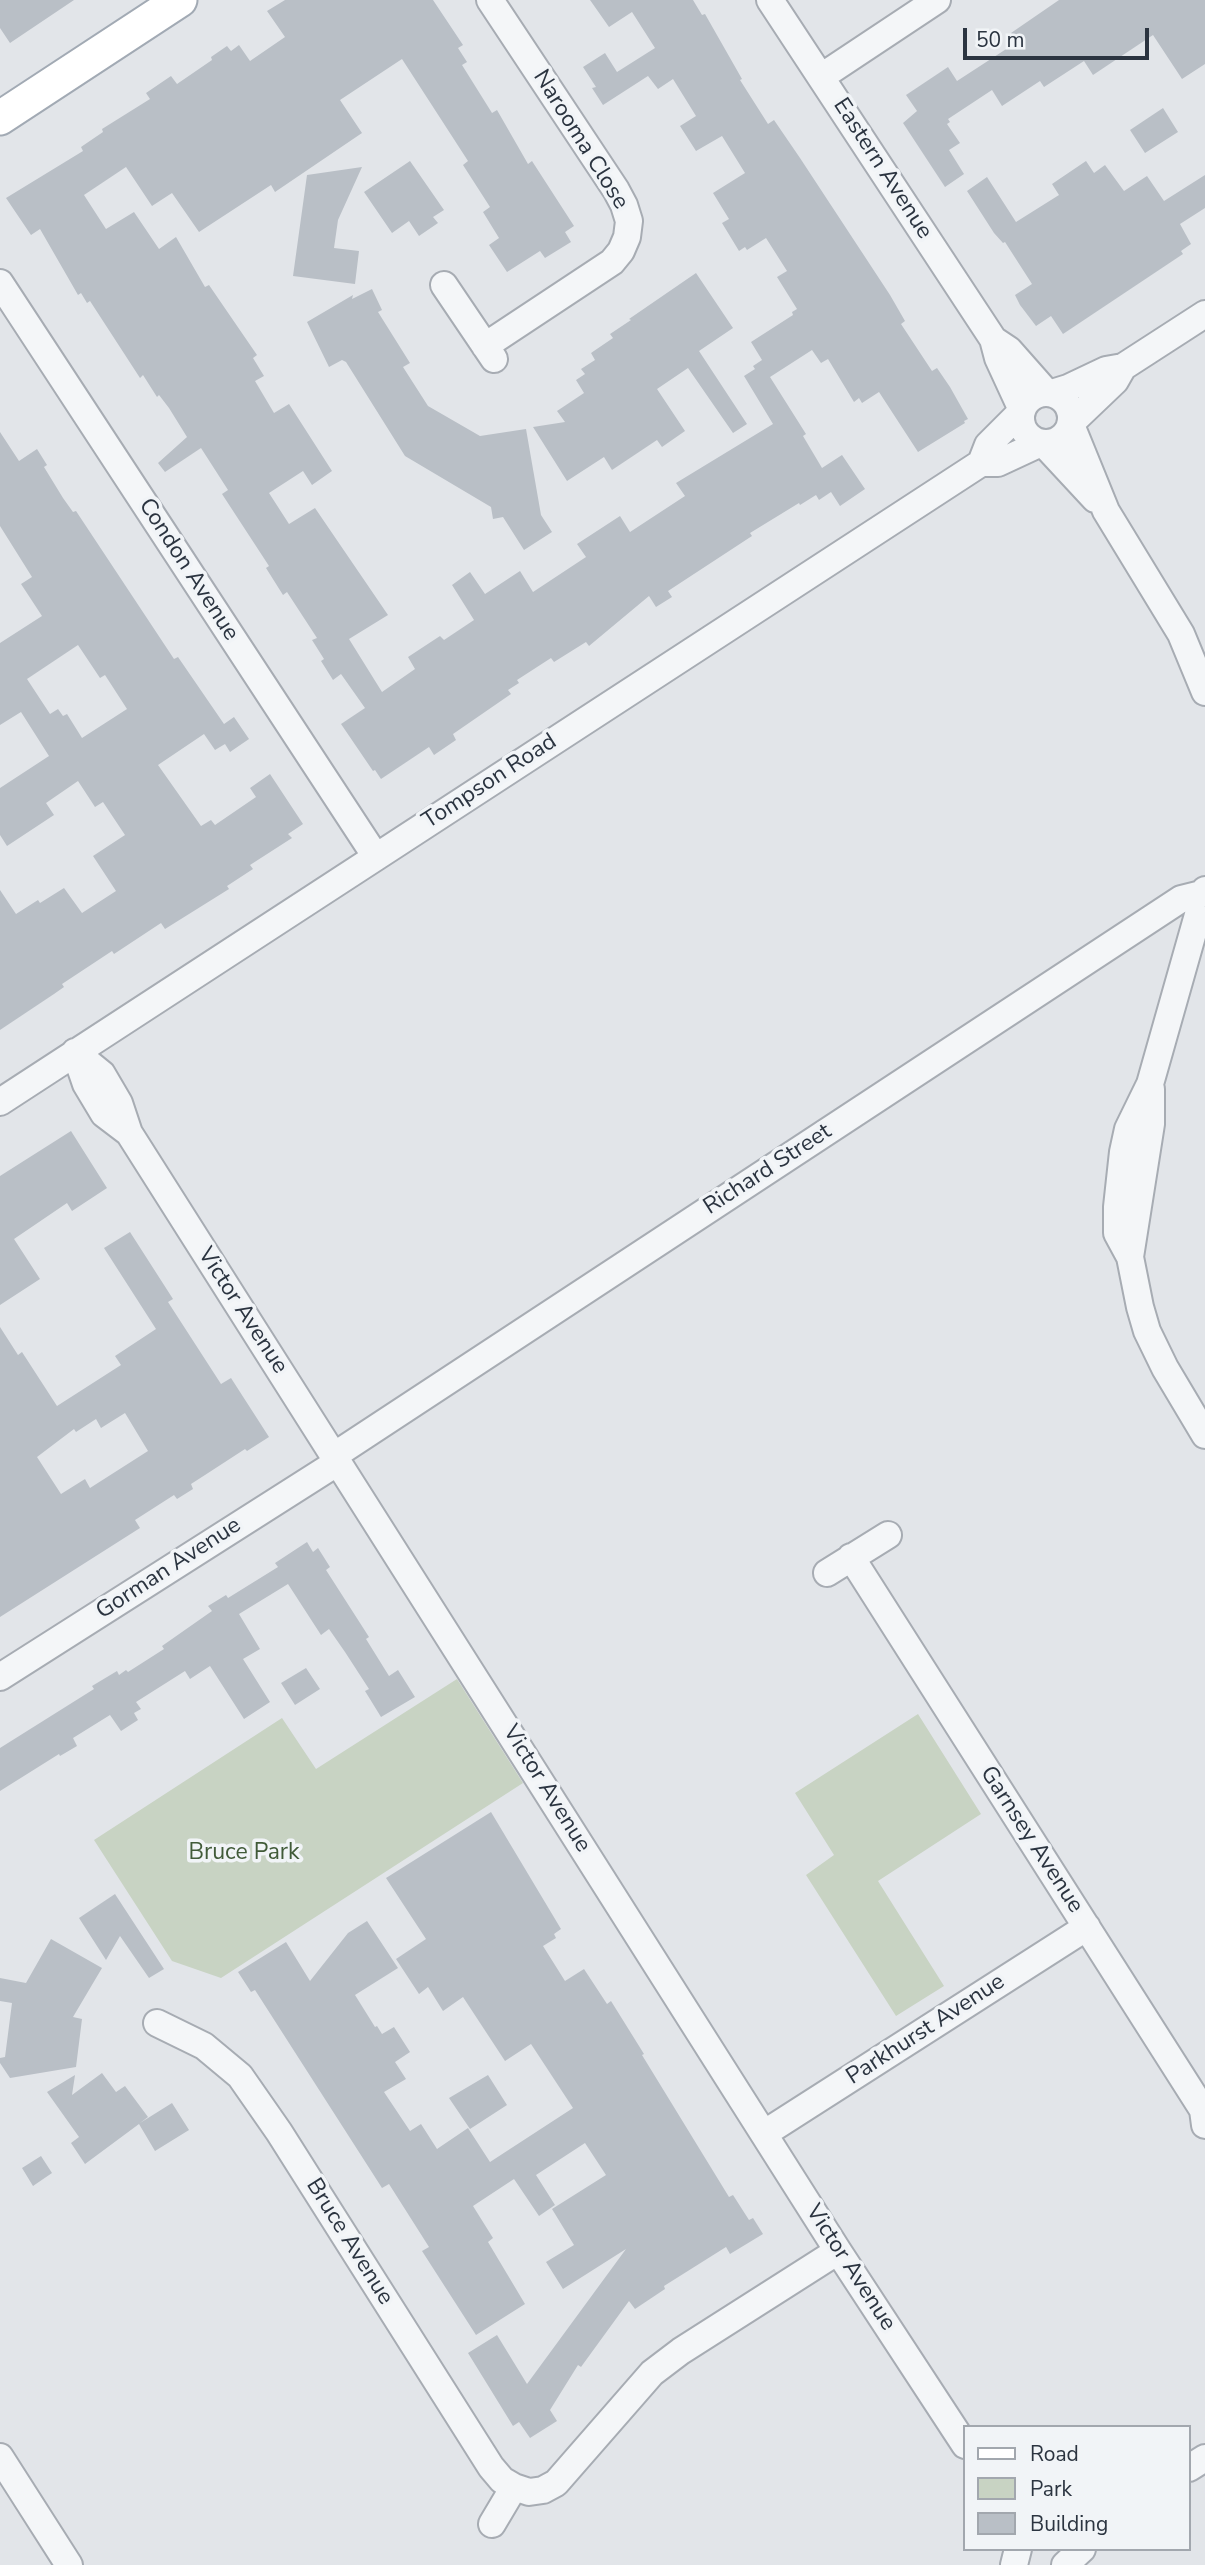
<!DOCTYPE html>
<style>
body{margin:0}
#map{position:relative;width:1205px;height:2565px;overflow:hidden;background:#e2e5e9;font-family:"Nunito Sans",sans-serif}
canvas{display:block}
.legend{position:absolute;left:963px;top:2425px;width:228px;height:126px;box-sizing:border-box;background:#f1f4f7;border:2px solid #a2a7ae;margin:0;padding:9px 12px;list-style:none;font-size:21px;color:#2b3440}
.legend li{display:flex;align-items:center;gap:14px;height:35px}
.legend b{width:35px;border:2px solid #a2a7ae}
.scale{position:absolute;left:963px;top:28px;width:186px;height:32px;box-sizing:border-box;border:4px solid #2b3440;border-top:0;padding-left:9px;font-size:21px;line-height:24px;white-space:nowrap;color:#2b3440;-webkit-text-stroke:5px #f1f4f7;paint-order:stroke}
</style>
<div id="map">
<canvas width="1205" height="2565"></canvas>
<ul class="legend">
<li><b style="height:9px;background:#fff"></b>Road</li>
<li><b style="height:19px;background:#c8d3c3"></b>Park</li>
<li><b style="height:19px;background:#b9bfc6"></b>Building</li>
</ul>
<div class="scale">50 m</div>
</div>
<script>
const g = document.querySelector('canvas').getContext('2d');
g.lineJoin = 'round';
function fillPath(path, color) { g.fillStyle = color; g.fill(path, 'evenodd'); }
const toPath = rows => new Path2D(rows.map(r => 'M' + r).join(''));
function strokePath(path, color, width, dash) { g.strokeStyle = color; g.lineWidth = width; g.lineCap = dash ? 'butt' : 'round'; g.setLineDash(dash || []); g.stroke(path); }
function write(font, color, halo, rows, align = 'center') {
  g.font = font + ' "Nunito Sans",sans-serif'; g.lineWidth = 7; g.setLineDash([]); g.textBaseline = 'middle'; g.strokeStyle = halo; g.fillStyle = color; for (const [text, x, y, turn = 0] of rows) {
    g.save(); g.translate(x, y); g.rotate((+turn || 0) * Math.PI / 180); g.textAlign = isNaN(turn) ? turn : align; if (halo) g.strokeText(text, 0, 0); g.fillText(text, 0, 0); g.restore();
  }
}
const green = toPath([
 [457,1679,523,1783,221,1978,172,1961,94,1840,282,1718,316,1769],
 [918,1714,981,1814,878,1881,944,1986,896,2016,806,1875,834,1855,795,1793]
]);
const building = toPath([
 [0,0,74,0,10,43,0,28],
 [285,0,433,0,463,45,458,48,467,62,462,65,492,113,497,110,528,164,532,161,574,226,565,232,571,242,545,258,540,251,507,272,489,245,499,238,483,212,490,207,463,165,468,161,402,59,340,100,362,133,275,192,271,185,199,232,172,193,152,206,126,167,84,195,106,229,134,212,159,249,176,237,205,287,209,285,257,355,253,358,264,376,255,381,274,413,289,404,332,471,312,485,303,471,269,493,289,524,315,508,388,615,349,639,382,692,415,669,408,657,440,636,444,640,474,620,452,585,470,572,485,594,520,571,533,592,586,557,577,544,620,516,630,532,685,496,676,483,773,424,744,376,755,369,753,366,762,360,751,342,793,315,792,312,797,309,777,277,787,271,766,238,747,250,745,247,739,251,722,223,729,219,713,193,745,173,722,136,696,151,680,126,696,116,673,79,658,89,648,76,603,105,592,88,596,87,583,67,605,53,617,72,655,48,632,12,609,27,590,0,693,0,702,15,705,14,742,79,740,80,768,124,774,120,800,158,890,295,905,321,901,324,932,371,937,368,950,387,968,419,964,421,965,423,918,452,879,392,862,403,859,398,854,402,828,359,821,363,812,350,770,377,806,434,803,436,822,468,842,455,865,489,840,506,831,492,819,500,816,495,800,505,799,503,750,533,752,536,668,591,672,597,656,607,649,596,589,646,586,642,554,662,551,658,517,680,519,683,508,690,511,694,453,734,456,740,434,755,429,747,381,779,375,770,373,771,341,724,365,708,341,674,333,680,321,661,324,659,312,640,317,638,287,592,283,595,266,568,269,566,222,494,228,490,201,448,165,472,158,463,187,437,169,408,159,395,157,397,143,375,140,378,90,301,87,303,81,293,78,295,40,229,31,235,6,198,83,151,81,147,103,132,102,129,150,99,146,93,171,76,177,84,212,60,211,57,227,46,231,51,239,45,250,61,285,37,267,11],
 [1059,0,1205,0,1205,64,1182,79,1153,35,1093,75,1084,61,1044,87,1040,81,1002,106,992,90,948,119,950,122,947,124,960,143,949,150,964,174,945,187,903,123,917,111,906,95,948,67,957,81,1017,42,1011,33],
 [1163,108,1178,132,1145,153,1130,130],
 [410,161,444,210,433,217,438,223,419,236,409,221,392,233,364,192],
 [1086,161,1094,173,1105,165,1124,191,1147,176,1164,201,1205,175,1205,208,1180,224,1191,244,1181,251,1183,254,1063,334,1051,316,1036,326,1020,305,1015,295,1032,284,1005,242,1003,243,994,233,967,191,987,177,1016,222,1059,195,1052,184],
 [362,167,338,220,334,248,359,251,355,284,293,276,307,175],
 [696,273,733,328,699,351,747,424,733,433,688,368,657,389,685,431,662,447,657,440,612,470,604,457,567,481,533,427,565,422,557,411,584,393,576,380,585,374,581,369,595,360,591,353,613,338,610,334,631,320,629,319],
 [372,289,382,310,378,312,410,363,403,367,428,406,480,436,526,429,541,515,552,532,524,550,503,517,493,519,491,507,405,456,346,362,342,360,329,367,307,322,353,295,352,299],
 [0,432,19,461,37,449,47,465,44,467,63,498,73,512,76,511,174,659,178,657,224,724,234,717,249,739,230,752,225,744,215,750,204,734,158,765,201,826,211,820,215,825,256,797,250,788,270,774,303,824,288,834,292,838,250,865,253,869,227,886,229,889,165,929,161,923,114,954,112,951,62,984,64,987,54,994,0,1030,0,890,16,914,38,900,40,903,64,888,82,913,116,891,93,856,125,835,103,802,95,807,78,781,46,803,54,815,7,846,0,835,0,788,49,756,21,712,0,725,0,643,42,616,21,584,32,577,0,526],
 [78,645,100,678,105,675,127,709,82,738,67,714,63,716,58,709,50,714,27,679],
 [71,1131,107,1188,72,1211,67,1203,14,1239,40,1279,0,1305,0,1176],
 [130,1232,173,1299,168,1302,221,1384,231,1378,269,1437,247,1451,245,1449,205,1475,191,1484,193,1489,177,1499,174,1495,135,1520,140,1528,0,1617,0,1327,18,1355,22,1352,57,1406,121,1365,115,1356,156,1329,104,1248],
 [125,1413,148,1451,90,1488,85,1479,61,1494,37,1457,74,1429,76,1432,96,1419,101,1428],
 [307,1542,313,1552,318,1548,330,1567,326,1570,369,1637,366,1639,389,1676,398,1670,415,1697,381,1717,365,1691,369,1689,345,1652,329,1629,321,1635,288,1584,239,1614,260,1649,243,1659,270,1702,244,1719,210,1666,190,1679,185,1671,136,1702,141,1709,134,1713,138,1720,121,1731,110,1715,73,1738,77,1746,60,1756,59,1754,0,1791,0,1748,94,1689,92,1686,117,1671,119,1675,126,1670,128,1672,164,1649,162,1646,212,1611,208,1606,226,1595,228,1598,278,1567,275,1563],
 [306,1668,320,1689,295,1705,281,1683],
 [491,1812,561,1929,554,1934,556,1938,543,1946,565,1981,584,1969,607,2004,611,2001,644,2054,642,2055,729,2197,733,2195,749,2220,753,2218,763,2234,730,2254,726,2247,664,2286,665,2289,635,2309,629,2301,581,2367,578,2365,550,2410,557,2421,530,2438,519,2422,513,2426,468,2353,497,2335,527,2384,626,2249,563,2289,546,2262,574,2245,552,2209,606,2175,585,2143,536,2175,555,2205,539,2216,514,2179,473,2206,493,2238,488,2242,525,2304,476,2335,422,2251,429,2247,389,2184,382,2188,255,1990,251,1992,238,1972,286,1942,310,1981,348,1933,367,1921,398,1968,355,1995,375,2027,377,2026,382,2034,394,2027,410,2052,395,2062,406,2079,384,2092,410,2131,421,2124,437,2149,468,2128,490,2162,573,2108,531,2044,505,2061,463,1997,443,2011,428,1987,419,1994,396,1959,426,1939,386,1878],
 [115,1894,164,1969,149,1978,120,1936,106,1960,79,1918],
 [51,1939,102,1968,73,2017,82,2019,76,2067,10,2078,0,2063,0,2058,5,2057,12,2003,0,2001,0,1978,26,1983],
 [102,2073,116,2092,125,2086,148,2117,140,2123,172,2103,189,2130,155,2151,139,2124,85,2164,71,2143,79,2137,47,2092,75,2075,72,2095],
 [488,2075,507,2105,470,2129,449,2098],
 [41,2156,52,2173,33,2186,22,2168]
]);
const minor = toPath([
 [770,0,993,339,998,358,1022,410],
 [821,77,937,0],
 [0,283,376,857],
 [444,285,494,359],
 [994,340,1009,350,1047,393],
 [485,346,612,262,621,251,627,237,629,221,624,205,616,190,490,0],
 '1021 418a25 25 0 1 1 50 0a25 25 0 1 1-50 0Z',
 [1052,393,1068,388,1106,370,1123,367,1205,314],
 [1071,423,1115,381,1123,367],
 [1071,425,1106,511,1181,634,1205,692],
 [1043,443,1095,499],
 [981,463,998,463,1041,443],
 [1205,890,1150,1084,1128,1129,1123,1152,1117,1207,1117,1233,1130,1257,1140,1307,1147,1331,1165,1368,1205,1435],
 [75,1052,102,1074,119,1103,129,1133,838,2251,965,2445],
 [75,1052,86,1084,104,1114,129,1133],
 [0,1102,981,463,988,445,1022,411],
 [1130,1257,1151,1124,1151,1089],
 [335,1455,1181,899,1205,893],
 [851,1557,1203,2110,1205,2125],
 [827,1573,888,1535],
 [0,1677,338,1462],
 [157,2023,204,2046,240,2076,279,2132,491,2467,502,2480,514,2487,529,2492,543,2490,556,2483,652,2373,681,2351,838,2251],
 [765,2133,1087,1927],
 [0,2457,69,2565],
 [1189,2468,1205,2458],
 [492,2524,514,2487],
 [1014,2565,1018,2549],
 [1065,2565,1082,2549]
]);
const major = toPath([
 [0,118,180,0]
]);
const streetNames = [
 ["Narooma Close",580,140,58],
 ["Eastern Avenue",882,169,57],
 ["Condon Avenue",188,570,57],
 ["Tompson Road",490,782,-33],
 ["Richard Street",768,1170,-33],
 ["Victor Avenue",242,1311,57],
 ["Gorman Avenue",169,1569,-33],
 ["Victor Avenue",546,1789,58],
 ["Garnsey Avenue",1031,1840,57],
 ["Parkhurst Avenue",926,2030,-33],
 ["Bruce Avenue",349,2242,58],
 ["Victor Avenue",850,2268,57]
];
const parkNames = [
 ["Bruce Park",244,1853]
];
fillPath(green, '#c8d3c3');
fillPath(building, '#b9bfc6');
strokePath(minor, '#a7acb3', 30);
strokePath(major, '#a2aab4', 37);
strokePath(minor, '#f4f6f8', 26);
strokePath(major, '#fff', 33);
write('23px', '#2b3440', '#f1f4f7', streetNames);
write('23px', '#415b39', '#f1f4f7', parkNames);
</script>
